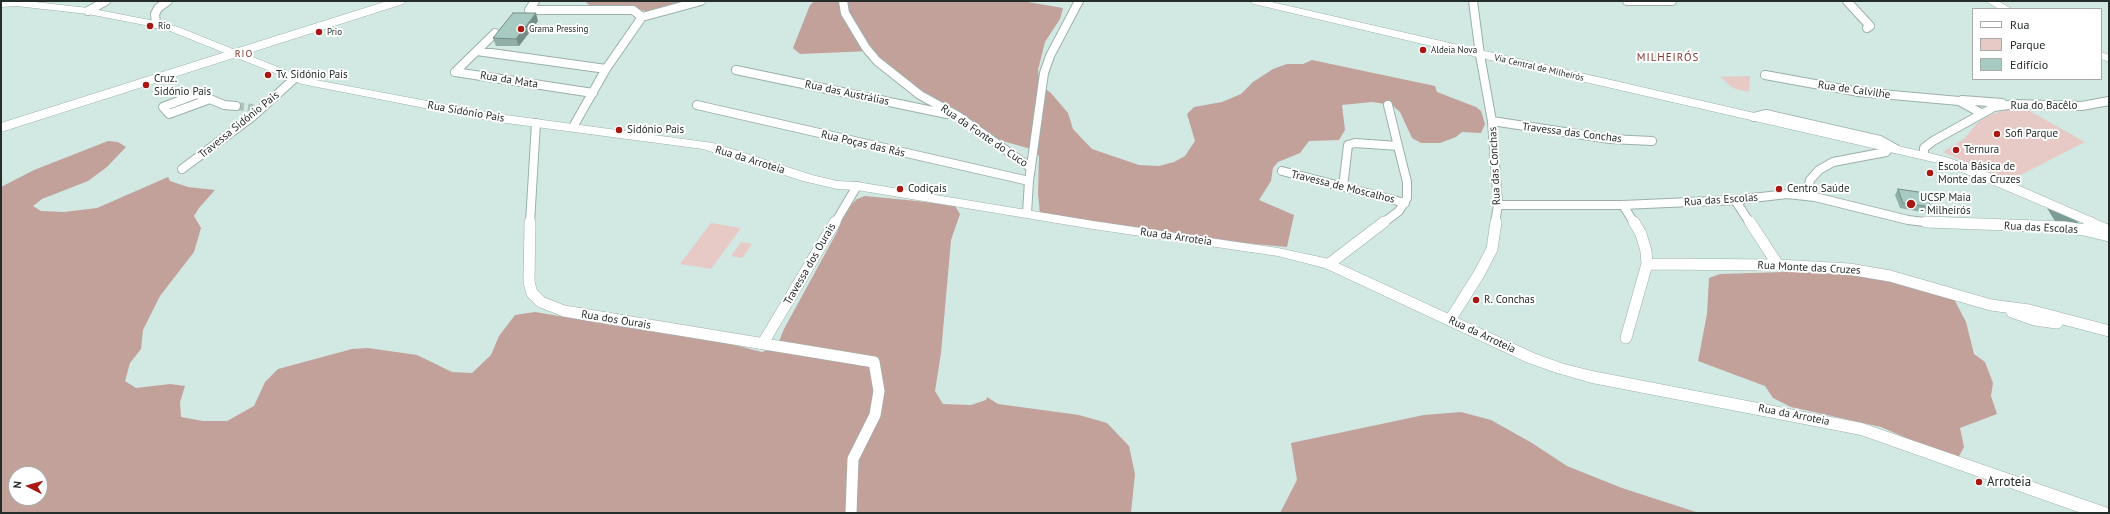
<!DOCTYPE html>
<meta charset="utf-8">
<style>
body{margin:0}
#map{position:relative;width:2110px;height:514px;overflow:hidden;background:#d2e8e2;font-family:"PT Sans",sans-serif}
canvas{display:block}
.frame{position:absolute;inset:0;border:2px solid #252d2b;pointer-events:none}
.legend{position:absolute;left:1972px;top:8px;width:130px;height:72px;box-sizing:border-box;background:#fff;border:1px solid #a8abaa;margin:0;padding:5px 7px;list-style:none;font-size:12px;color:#252d2b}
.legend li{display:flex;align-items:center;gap:8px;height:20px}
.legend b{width:20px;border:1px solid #a8abaa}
.north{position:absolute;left:8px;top:466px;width:40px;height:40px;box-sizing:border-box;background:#fff;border:1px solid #a8abaa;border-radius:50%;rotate:276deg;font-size:11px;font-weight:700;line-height:16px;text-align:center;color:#252d2b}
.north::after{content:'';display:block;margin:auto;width:14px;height:18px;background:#a91713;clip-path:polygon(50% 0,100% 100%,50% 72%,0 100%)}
</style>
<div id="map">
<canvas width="2110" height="514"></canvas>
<div class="frame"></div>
<ul class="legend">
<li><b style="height:5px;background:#fff"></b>Rua</li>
<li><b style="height:11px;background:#e7cac6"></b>Parque</li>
<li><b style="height:11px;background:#a7cbc2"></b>Edifício</li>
</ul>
<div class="north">N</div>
</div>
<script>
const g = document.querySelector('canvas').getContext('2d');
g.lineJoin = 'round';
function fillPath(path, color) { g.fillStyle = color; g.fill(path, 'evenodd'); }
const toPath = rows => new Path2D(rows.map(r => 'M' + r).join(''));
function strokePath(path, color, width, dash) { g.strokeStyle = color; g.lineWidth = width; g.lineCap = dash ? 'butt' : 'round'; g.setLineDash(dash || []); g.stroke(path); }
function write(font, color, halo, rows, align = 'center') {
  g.font = font + ' "PT Sans",sans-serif'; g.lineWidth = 4; g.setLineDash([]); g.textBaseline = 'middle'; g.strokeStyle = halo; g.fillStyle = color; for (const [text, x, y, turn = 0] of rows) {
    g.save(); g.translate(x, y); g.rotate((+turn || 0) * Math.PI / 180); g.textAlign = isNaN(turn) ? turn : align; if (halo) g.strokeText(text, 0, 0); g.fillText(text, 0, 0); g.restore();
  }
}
const green = toPath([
 [1750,76,1749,92,1733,88,1720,77],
 [2024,108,2085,142,2009,181,1943,152,1965,138,1977,123,1990,115,2005,110],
 [711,223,741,228,711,269,680,264],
 [741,242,752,244,742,258,731,256]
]);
const forest = toPath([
 [697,1,659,11,646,11,613,6,590,6,586,2],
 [815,1,1022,1,1063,8,1060,19,1045,42,1038,70,1040,85,1051,93,1068,113,1073,129,1092,149,1139,165,1159,166,1174,162,1185,156,1195,141,1187,114,1194,107,1222,102,1241,94,1253,82,1273,69,1287,64,1303,64,1312,60,1435,86,1437,92,1476,107,1481,111,1485,124,1481,133,1462,132,1456,137,1440,143,1421,143,1412,138,1400,112,1392,105,1372,102,1342,105,1345,130,1339,140,1309,141,1300,153,1278,162,1273,168,1271,181,1259,200,1294,215,1287,247,1222,241,1040,214,1038,194,1039,156,1031,149,992,138,937,104,870,51,800,54,793,48,810,5],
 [108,141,118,142,126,147,107,167,88,181,42,199,33,206,41,211,64,212,97,208,168,177,170,181,188,187,215,190,199,208,194,216,201,228,194,252,160,296,143,330,141,349,130,363,125,381,136,388,170,384,185,386,180,402,181,417,203,421,227,421,254,406,265,382,278,369,352,349,368,348,417,355,452,372,472,373,491,355,499,336,515,315,535,312,660,333,715,340,762,352,777,346,784,329,837,232,846,210,857,199,865,196,917,201,955,206,960,214,951,240,941,353,935,391,943,404,971,405,986,400,987,397,998,404,1079,415,1107,423,1129,446,1135,474,1131,513,1,513,1,187,34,170],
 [16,474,40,474,40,498,16,498],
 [1818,271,1898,280,1953,297,1966,322,1974,354,1985,362,1993,383,1991,396,1997,414,1960,428,1964,447,1957,460,1881,427,1791,407,1773,398,1765,386,1698,361,1707,314,1709,278,1720,274],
 [1461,412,1491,420,1532,443,1567,466,1622,488,1699,513,1280,513,1297,480,1291,443,1424,415]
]);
const water = toPath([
 [2047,208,2077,221,2081,225,2056,223]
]);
const streetTunnel = toPath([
 [236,106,253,108]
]);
const streetFar1 = toPath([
 [535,1,529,10,633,10,642,17,606,69,573,127],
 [843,1,845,13,866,48,877,61,920,95,958,116,1031,168],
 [1473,1,1480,55,1492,121,1498,205,1495,223],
 [1627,1,1672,1],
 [1847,1,1870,26,1867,28],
 [88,11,106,1],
 [642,17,701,1],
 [156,24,155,14,158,8,168,1],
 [477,51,606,69],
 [736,70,947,114],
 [455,72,593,93],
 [455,72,495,33],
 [1765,75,1859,92,1959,101,1981,113],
 [197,94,210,99,169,114,163,107,197,94],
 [210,99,224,105,236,106],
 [1962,100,2002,103],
 [697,105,1029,181],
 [1388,105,1398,146],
 [1754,117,1766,114,1880,140,1896,149],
 [1492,121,1610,139,1652,141],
 [1924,155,1924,148,1933,141,1994,107,2015,104,2082,106,2109,101],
 [182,169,252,117,294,79],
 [1282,171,1405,203],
 [1343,187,1348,145,1355,143,1398,146,1407,182,1407,198,1399,211,1383,223],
 [1807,195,1810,180,1819,170,1833,162,1886,152,1889,148],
 [1735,200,1750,223],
 [1498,205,1623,205,1735,200,1787,194,1815,197,1908,220,1933,223],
 [1623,205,1634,223],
 [1027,213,1029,181,1044,73,1050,56,1079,1],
 [530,223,536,123],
 [835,223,857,186]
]);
const street = toPath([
 [530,222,529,282,532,293,541,302,564,311,874,362,879,391,875,415,853,459,851,513],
 [1750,222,1778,265],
 [1926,222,2064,227,2084,230,2089,226,2090,222],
 [2084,230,2109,236],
 [1329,264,1384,222],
 [1647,264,1778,265,1849,269,1890,276,1991,305,2029,310,2109,331],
 [2012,312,2035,320,2057,323],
 [1450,320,1479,274,1492,249,1496,222],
 [1626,338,1647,264,1646,251,1641,234,1634,222],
 [763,343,835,222]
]);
const secondary = toPath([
 [1,1,26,1,88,8,160,22,178,27,305,78,491,113,713,143,812,175,837,181,857,182,1093,221,1278,248,1329,259,1536,354,1564,364,1592,371,1862,423,2108,508,2109,513,2081,513,1861,435,1592,383,1554,372,1526,362,1325,268,1278,256,1093,229,857,190,837,189,803,181,703,149,491,121,302,84,170,31,155,27,88,14,16,6,1,7,1,1],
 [1249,1,1267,1,1946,157,1992,174,2109,225,2109,234,1982,180,1938,163,1524,68,1254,4,1249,1],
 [1985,1,1998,1,2012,9,1999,9,1985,1],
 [2101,52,2109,55,2109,62,2101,59,2101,52]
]);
const primary = toPath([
 [387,1,405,1,403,4,1,132,1,123,387,1]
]);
const wall = toPath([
 [538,21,519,46,496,46,493,38],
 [1898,189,1931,207,1927,213,1900,208,1895,195]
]);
const shadedWall = toPath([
 [536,13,538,21,519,46,516,39]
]);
const building = toPath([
 [513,13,536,13,516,39,493,38,513,13],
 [1898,189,1925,193,1931,207,1903,203,1898,189]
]);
const markers = [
 [150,26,4,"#a91713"],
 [521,29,4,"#a91713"],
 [319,32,4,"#a91713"],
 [1423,50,4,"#a91713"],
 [268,75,4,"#a91713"],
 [146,85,4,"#a91713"],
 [619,130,4,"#a91713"],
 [1997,134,4,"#a91713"],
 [1956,150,4,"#a91713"],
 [1930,173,4,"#a91713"],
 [900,189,4,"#a91713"],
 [1779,189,4,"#a91713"],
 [1911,204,5,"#a91713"],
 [1476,300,4,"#a91713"],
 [1979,482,4,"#a91713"]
];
const farPoinames = [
 ["Rio",158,26],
 ["Grama Pressing",529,29],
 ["Prio",327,32],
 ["Aldeia Nova",1431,50]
];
const farStreetnames = [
 ["Via Central de Milheirós",1539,68,13]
];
const farNeighbourhoodnames = [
 ["RIO",244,54]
];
const farQuarternames = [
 ["MILHEIRÓS",1668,58]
];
const poiNames = [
 ["Tv. Sidónio Pais",276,75],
 ["Cruz.",154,79],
 ["Sidónio Pais",154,92],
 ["Sidónio Pais",627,130],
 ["Sofi Parque",2005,134],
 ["Ternura",1964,150],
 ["Escola Básica de",1938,167],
 ["Monte das Cruzes",1938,180],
 ["Codiçais",908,189],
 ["Centro Saúde",1787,189],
 ["UCSP Maia",1920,198],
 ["- Milheirós",1920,211],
 ["R. Conchas",1484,300]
];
const streetNames = [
 ["Rua da Mata",509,80,9],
 ["Rua de Calvilhe",1854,90,8],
 ["Rua das Austrálias",847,93,12],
 ["Rua do Bacêlo",2044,106],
 ["Rua Sidónio Pais",466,112,10],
 ["Travessa Sidónio Pais",239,125,-39],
 ["Travessa das Conchas",1572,133,7],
 ["Rua da Fonte do Cuco",984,136,34],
 ["Rua Poças das Rás",863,144,13],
 ["Rua da Arroteia",750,160,17],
 ["Rua das Conchas",1495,166,-93],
 ["Travessa de Moscalhos",1343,187,14],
 ["Rua das Escolas",1721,200,-4],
 ["Rua das Escolas",2041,228,3],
 ["Rua da Arroteia",1176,237,8],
 ["Travessa dos Ourais",810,264,-60],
 ["Rua Monte das Cruzes",1809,268,3],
 ["Rua dos Ourais",616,320,9],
 ["Rua da Arroteia",1482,335,25],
 ["Rua da Arroteia",1794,415,11]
];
const nearPoinames = [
 ["Arroteia",1987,482]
];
fillPath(green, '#e7cac6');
fillPath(forest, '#c2a19b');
fillPath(water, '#7b9d95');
strokePath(streetTunnel, '#afc3bd', 8, [8, 4]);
strokePath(streetFar1, '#9bb0aa', 10);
strokePath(street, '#9bb0aa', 12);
strokePath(secondary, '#9bb0aa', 1);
strokePath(primary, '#9bb0aa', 1);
strokePath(streetFar1, '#fff', 8);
strokePath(street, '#fff', 11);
fillPath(secondary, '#fff');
fillPath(primary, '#fff');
fillPath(wall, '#90afa7');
fillPath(shadedWall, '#758e88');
fillPath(building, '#a7cbc2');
strokePath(building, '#758e88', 1);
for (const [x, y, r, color] of markers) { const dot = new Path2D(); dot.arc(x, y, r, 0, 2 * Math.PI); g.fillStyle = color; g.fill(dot); strokePath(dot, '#fff', 1.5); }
write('9px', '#252d2b', '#fff', farPoinames, 'left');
write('9px', '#252d2b', '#fff', farStreetnames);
g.letterSpacing = '1px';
write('10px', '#7e372f', '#fff', farNeighbourhoodnames);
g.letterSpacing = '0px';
g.letterSpacing = '1px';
write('11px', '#7e372f', '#fff', farQuarternames);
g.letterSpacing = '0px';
write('11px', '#252d2b', '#fff', poiNames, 'left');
write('11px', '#252d2b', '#fff', streetNames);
write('13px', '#252d2b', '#fff', nearPoinames, 'left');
</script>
